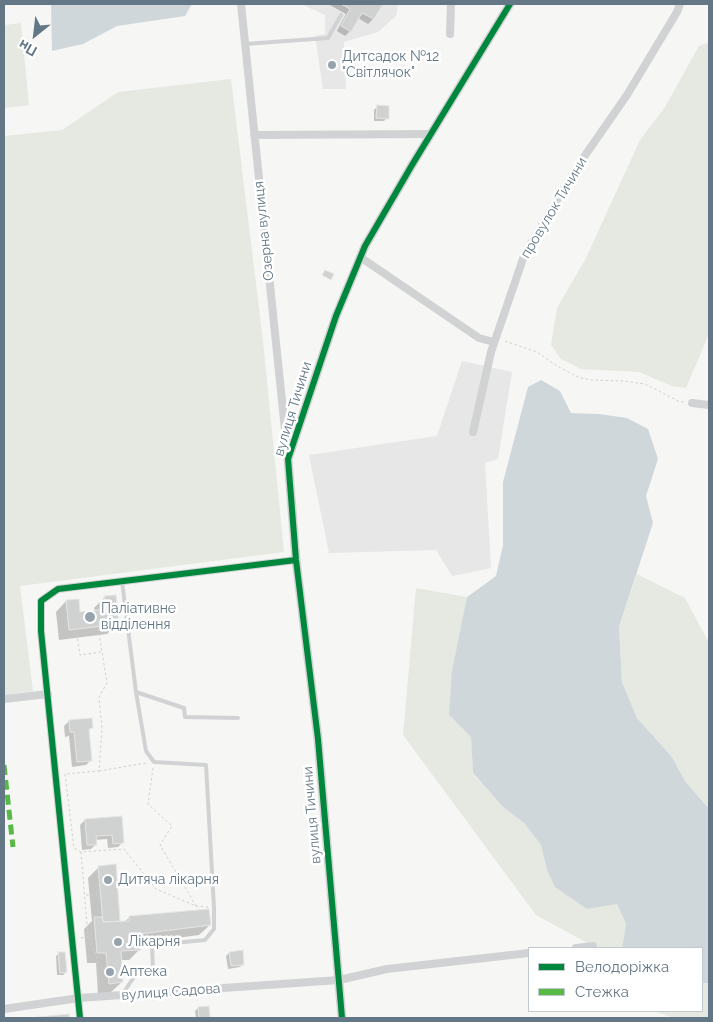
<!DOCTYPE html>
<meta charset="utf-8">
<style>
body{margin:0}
#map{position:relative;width:713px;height:1022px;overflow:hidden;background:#f6f6f4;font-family:Raleway,sans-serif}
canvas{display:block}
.frame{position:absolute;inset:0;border:5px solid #637786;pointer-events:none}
.legend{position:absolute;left:528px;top:947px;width:175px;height:65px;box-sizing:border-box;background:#fff;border:1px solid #c1c9cf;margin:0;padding:6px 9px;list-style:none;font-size:15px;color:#637786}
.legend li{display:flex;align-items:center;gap:10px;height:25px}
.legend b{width:25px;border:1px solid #c1c9cf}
.north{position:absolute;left:10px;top:10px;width:50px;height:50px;-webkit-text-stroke:4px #fff;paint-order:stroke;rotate:209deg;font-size:14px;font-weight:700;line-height:20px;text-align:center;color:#637786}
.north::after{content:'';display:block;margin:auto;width:18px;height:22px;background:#637786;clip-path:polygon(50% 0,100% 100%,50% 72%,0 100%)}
</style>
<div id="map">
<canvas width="713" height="1022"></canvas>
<div class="frame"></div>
<ul class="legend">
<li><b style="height:6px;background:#00873e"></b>Велодоріжка</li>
<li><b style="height:6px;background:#58b947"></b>Стежка</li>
</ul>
<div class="north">Пн</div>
</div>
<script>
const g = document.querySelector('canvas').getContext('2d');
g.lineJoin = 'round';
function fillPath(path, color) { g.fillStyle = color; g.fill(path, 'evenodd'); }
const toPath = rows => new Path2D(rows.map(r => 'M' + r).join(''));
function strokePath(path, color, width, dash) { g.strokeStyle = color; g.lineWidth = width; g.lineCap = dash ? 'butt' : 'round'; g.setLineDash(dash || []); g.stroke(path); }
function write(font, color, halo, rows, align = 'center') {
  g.font = font + ' Raleway,sans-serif'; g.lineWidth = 5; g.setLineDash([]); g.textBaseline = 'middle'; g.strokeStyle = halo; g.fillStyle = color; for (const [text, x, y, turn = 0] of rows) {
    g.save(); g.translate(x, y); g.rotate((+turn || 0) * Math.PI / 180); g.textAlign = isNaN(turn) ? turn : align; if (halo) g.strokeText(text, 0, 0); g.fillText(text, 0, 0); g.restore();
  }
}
const built = toPath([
 [301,4,398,4,396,16,378,32,344,42,346,89,323,89,315,36,325,34,325,15],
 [462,361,512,372,498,459,485,463,491,568,452,576,436,550,329,553,309,455,437,436]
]);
const green = toPath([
 [21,23,29,105,4,108,4,25],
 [709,42,709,334,686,388,672,386,639,372,581,369,561,359,551,345,557,308,586,258,640,140,665,107,699,46],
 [231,79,263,341,284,552,20,586,33,691,4,695,4,136,62,130,118,92],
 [637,574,685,598,709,643,709,809,685,781,672,757,637,718,622,682,619,627],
 [416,588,467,597,461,632,449,715,471,737,473,774,503,807,524,823,541,845,547,870,587,909,617,904,626,924,622,948,593,948,593,946,536,915,403,735],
 [702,983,709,983,709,1018,674,1018,654,1011,702,1011]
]);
const water = toPath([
 [51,4,192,4,185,16,117,26,83,44,52,51],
 [541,380,560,391,571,413,599,414,627,418,648,429,658,459,646,496,653,523,619,627,622,682,637,718,672,757,685,781,709,809,709,983,702,983,702,948,622,948,626,924,617,904,587,909,555,887,547,870,541,845,524,823,503,807,473,773,471,737,449,715,452,671,467,597,496,576,503,545,503,482,528,387]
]);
const shadow = toPath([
 [328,4,381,4,373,19,368,24,358,18,350,31,345,36,337,31,346,14],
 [377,107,387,118,384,121,374,121,374,110],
 [105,597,118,624,107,634,59,640,56,612,66,601,79,613,95,611,94,608],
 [69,721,91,728,88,731,91,760,86,765,72,767,69,736,65,737,64,726],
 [121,817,123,842,118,847,108,848,107,839,95,840,96,844,91,849,82,850,80,825,85,820],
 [115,865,119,922,124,922,130,917,210,925,199,935,139,943,139,950,129,960,121,960,122,982,111,992,98,994,96,963,87,963,84,929,92,921,88,878,99,867],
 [59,953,66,972,63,975,57,975,56,956],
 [229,953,243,964,240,967,228,969,226,956],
 [208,1007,209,1018,196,1018,195,1011,198,1008]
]);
const building = toPath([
 [341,4,383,4,374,19,362,13,351,32,341,26,350,9,341,4],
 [377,105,389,106,389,119,376,118,377,105],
 [325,270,334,274,331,280,322,275,325,270],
 [116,595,119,624,69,630,66,600,79,599,80,612,106,609,104,596,116,595],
 [92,718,93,728,89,729,92,761,77,762,74,732,70,732,69,720,92,718],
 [122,816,124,843,113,844,112,835,96,836,97,845,87,845,85,819,122,816],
 [116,864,120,921,103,922,98,866,116,864],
 [209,909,211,925,139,934,141,950,121,951,123,982,109,984,106,953,97,953,94,917,102,917,103,922,129,921,129,916,209,909],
 [243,950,244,965,231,966,229,952,243,950],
 [58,952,65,952,67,972,60,973,58,952],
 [209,1006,210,1018,199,1018,198,1007,209,1006],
 [69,1014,69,1018,28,1018,69,1014]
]);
const path = toPath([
 [505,341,537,352,557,366,580,378,591,380,624,381,645,384,680,402,684,402],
 [76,629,80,655,101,652],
 [153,768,148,804,172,826,160,845,196,906],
 [99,771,146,763],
 [81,852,74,848,65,774,99,771,102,728,99,697,107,683,98,627],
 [86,895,101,894],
 [81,938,88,937,81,852,124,849,156,889,196,906,208,907],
 [89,938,97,958,99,983]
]);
const service = toPath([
 [245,44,328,38,341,15],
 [122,581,136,692,184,708,185,717,238,718],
 [122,995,134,977,153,971,152,945,205,940,214,929,214,908,206,765,154,762,146,751,136,692]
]);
const minor = toPath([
 [241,4,288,459],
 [450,34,451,4],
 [254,135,431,134],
 [360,257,479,338,494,342],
 [692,403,709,405],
 [473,432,491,352,525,253,577,167,627,95,677,12,680,4],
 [4,699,48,694],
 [576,948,593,946],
 [4,1009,79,998,339,980,387,969,529,953],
 [80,1018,41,631,41,601,58,589,296,560]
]);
const tertiary = toPath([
 [342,1018,318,739,296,560,288,459,336,316,365,246,412,165,510,4]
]);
const quiet = toPath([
 [4,765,13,847]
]);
const cycleway = toPath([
 [80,1018,41,631,41,601,58,589,296,560],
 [342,1018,318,739,296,560,288,459,336,316,365,246,412,165,510,4]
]);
const markers = [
 [332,65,5,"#96a3ac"],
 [90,617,6,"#96a3ac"],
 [108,880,5,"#96a3ac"],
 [118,942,5,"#96a3ac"],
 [110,972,5,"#96a3ac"]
];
const poiNames = [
 ["Дитсадок №12",342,57],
 ["\"Світлячок\"",342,73],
 ["Паліативне",101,609],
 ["відділення",101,625],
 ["Дитяча лікарня",118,880],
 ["Лікарня",128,942],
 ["Аптека",120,972]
];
const streetNames = [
 ["провулок Тичини",554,208,-59],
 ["Озерна вулиця",264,231,-96],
 ["вулиця Тичини",293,409,-73],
 ["вулиця Тичини",312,815,-95],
 ["вулиця Садова",171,992,-4]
];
fillPath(built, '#e6e7e6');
fillPath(green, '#e5e9e2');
fillPath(water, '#d0d7da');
fillPath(shadow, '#0003');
fillPath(building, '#d0d2d1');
strokePath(building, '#e5e5e4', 1);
strokePath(path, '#cecfcf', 1, [2.5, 2.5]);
strokePath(service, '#d1d2d3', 4);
strokePath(minor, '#d1d2d3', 8);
strokePath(tertiary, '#d1d2d3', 9);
strokePath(quiet, '#58b947', 5, [10, 5]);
strokePath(cycleway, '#00873e', 6);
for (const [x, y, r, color] of markers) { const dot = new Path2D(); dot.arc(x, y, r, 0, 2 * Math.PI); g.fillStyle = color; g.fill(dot); strokePath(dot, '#fff', 2); }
write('14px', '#637786', '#fff', poiNames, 'left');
write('14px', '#637786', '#fff', streetNames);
</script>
